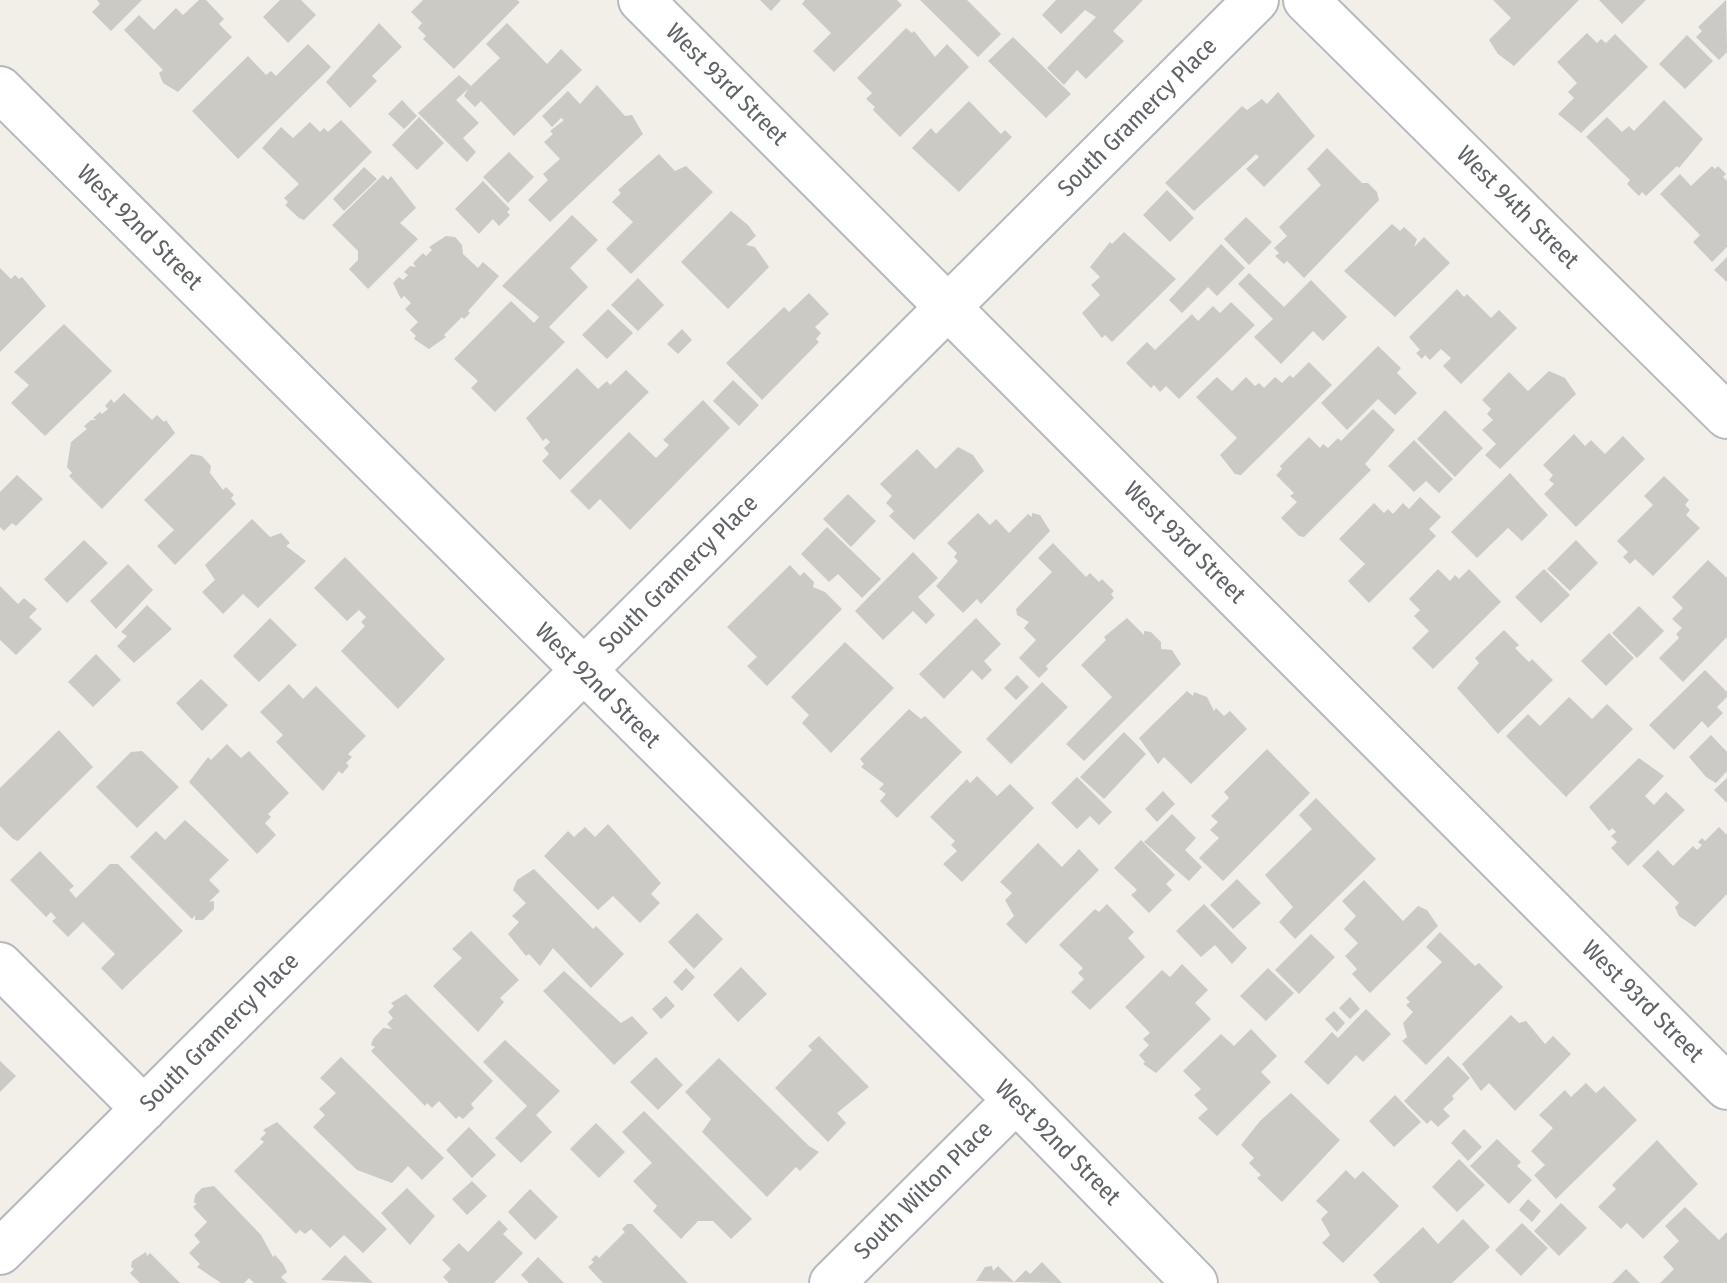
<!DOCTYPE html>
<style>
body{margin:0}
canvas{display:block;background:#f1efe8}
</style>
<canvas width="1727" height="1283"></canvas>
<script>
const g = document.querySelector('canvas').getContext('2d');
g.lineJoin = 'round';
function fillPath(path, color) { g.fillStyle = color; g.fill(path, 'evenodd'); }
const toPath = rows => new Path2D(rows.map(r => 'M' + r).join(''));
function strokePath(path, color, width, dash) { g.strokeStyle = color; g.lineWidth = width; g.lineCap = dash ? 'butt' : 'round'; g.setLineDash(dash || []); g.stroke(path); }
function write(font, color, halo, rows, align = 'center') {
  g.font = font + ' "Fira Sans Condensed",sans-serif'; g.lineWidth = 6; g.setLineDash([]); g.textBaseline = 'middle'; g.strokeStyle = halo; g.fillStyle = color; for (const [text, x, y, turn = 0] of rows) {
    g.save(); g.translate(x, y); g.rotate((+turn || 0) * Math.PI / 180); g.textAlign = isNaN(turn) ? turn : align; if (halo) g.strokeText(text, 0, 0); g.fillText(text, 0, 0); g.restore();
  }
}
const building = toPath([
 [97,0,142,0,111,31,92,12,100,4],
 [199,0,206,0,224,19,219,24,232,37,178,92,163,83,159,73,163,70,124,30,139,15,154,30,176,8,183,15],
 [280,0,301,0,316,15,288,43,263,17],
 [423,0,517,0,520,2,454,69,423,39,426,36,418,28,422,23,411,12],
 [760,0,781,0,771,11],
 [805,0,897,0,902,5,834,72,813,51,831,33,802,4],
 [920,0,967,0,1001,34,978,57],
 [1056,0,1143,0,1113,31,1124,41,1086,79,1077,70,1064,85,1047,68,1096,17,1085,10,1061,34,1042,15],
 [1493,0,1579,0,1514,66,1498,54,1489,40,1511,18],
 [1599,0,1646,0,1622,24],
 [1726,0,1727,52,1719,60,1696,37,1702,31,1698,27],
 [379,23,402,47,372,76,377,81,350,108,326,82],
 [507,23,547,64,561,49,582,70,514,136,481,101,475,107,464,96,468,89,456,100,479,123,463,138,476,152,467,162,418,113,459,75,471,86,500,58,486,44],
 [906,28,912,33,914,31,935,57,947,44,969,67,900,137,873,110,875,107,866,99,872,93,857,78],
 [1587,33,1597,43,1601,39,1606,43,1615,34,1648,67,1581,133,1558,114,1574,98,1568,92,1577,83,1557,62],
 [1687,35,1713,61,1685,89,1659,64],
 [1013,37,1071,94,1046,118,988,61],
 [308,44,331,67,238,159,192,111,248,56,266,75,271,71,276,76],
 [597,85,625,116,632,115,643,134,550,222,528,200,548,180,543,174,560,159,544,142,553,134,550,131,564,120,561,118,552,127,542,116,568,91,580,104],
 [1278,92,1315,136,1264,187,1246,169,1259,157,1256,154,1194,211,1165,183,1242,106,1247,110,1262,99,1267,104],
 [402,100,417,116,404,129,388,114],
 [1664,100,1703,139,1679,168,1677,166,1646,196,1642,192,1639,196,1627,184,1630,180,1586,137,1607,117,1622,132,1629,126,1634,131],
 [969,101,1001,134,1005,130,1012,137,959,192,912,148,931,128,936,134],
 [419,117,444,143,417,170,392,145],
 [341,120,372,152,304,220,299,218,285,205,288,202,284,198,299,184,262,148,281,127,293,138,310,122,320,132,324,128,328,132],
 [1327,148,1362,183,1368,183,1377,192,1379,200,1304,278,1287,261,1284,264,1275,256,1279,253,1274,248,1287,236,1279,227,1321,185,1307,169],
 [509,152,534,177,508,203,483,177],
 [659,154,675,171,686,166,713,192,631,274,606,249,633,222,612,202,621,193,618,190],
 [1712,166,1715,169,1718,166,1726,174,1723,177,1727,181,1727,247,1712,262,1693,242,1700,235,1660,194,1680,174,1691,186],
 [364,167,377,179,344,211,333,199],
 [383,175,388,180,391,176,416,208,400,223,418,239,368,289,349,269,358,260,358,251,332,225],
 [483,181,510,209,507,212,510,215,499,226,493,219,479,234,455,209],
 [1167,190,1194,218,1170,242,1143,215],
 [731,211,748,225,756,236,746,245,755,247,769,267,728,309,681,262],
 [572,215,598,240,570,268,588,287,549,327,565,342,495,412,471,388,478,381,454,359,511,301,534,323,539,317,502,286],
 [1246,217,1272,242,1249,265,1224,239],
 [1392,224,1400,231,1404,227,1417,239,1414,247,1424,237,1450,263,1395,317,1344,271],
 [1124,232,1176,279,1112,342,1105,335,1102,338,1082,313,1100,295,1091,285,1100,277,1090,267,1110,242,1112,244],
 [446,236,455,237,462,245,463,254,478,268,483,262,499,276,468,311,470,313,464,319,462,317,444,335,446,337,429,349,414,339,416,336,410,330,418,322,405,309,411,303,404,296,401,299,393,283,399,277,403,280,408,275,404,272,410,266,416,267,413,263,423,253,426,256,432,250,429,247],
 [1221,244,1245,268,1217,296,1208,287,1182,313,1169,300],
 [1727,257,1727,282,1714,270],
 [0,268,11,279,15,275,19,279,22,277,46,306,0,352],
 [1249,273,1284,307,1311,280,1347,317,1323,341,1313,331,1281,364,1254,337,1273,319,1238,284],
 [638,278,664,305,638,331,611,305],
 [1457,289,1464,297,1467,294,1491,318,1499,310,1517,328,1461,384,1443,366,1451,358,1441,349,1430,360,1425,355,1422,359,1416,353,1420,350,1409,337],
 [809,293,829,314,815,327,821,333,816,339,819,342,762,400,726,363,784,307,789,312],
 [1231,302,1255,325,1179,399,1166,386,1160,392,1154,385,1151,388,1126,363,1147,342,1155,350,1192,314,1198,321,1213,306,1220,313],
 [608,309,633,333,607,359,582,335],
 [64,324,112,371,45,436,11,403,29,385,14,372],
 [682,329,692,340,678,354,667,344],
 [1378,346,1401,368,1397,373,1417,393,1395,415,1378,399,1347,430,1321,403],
 [1309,362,1332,385,1241,475,1235,474,1220,455,1237,438,1196,397,1217,377,1232,391,1246,377,1255,386,1259,383,1264,388,1275,377,1282,383,1290,375,1293,378],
 [577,368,598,389,607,381,610,385,626,370,649,392,560,480,542,461,549,454,544,448,550,442,546,438,543,441,526,418],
 [1549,371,1565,378,1576,394,1500,469,1485,455,1496,444,1482,430,1493,420,1487,414,1491,409,1482,400,1509,372,1528,391],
 [733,380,759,405,739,426,713,401],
 [124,393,152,420,157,415,164,422,166,420,175,433,102,509,69,476,72,473,67,467,71,442,87,429,84,426,91,420,96,420,93,418,100,412,102,414,108,409,105,406,111,399,114,403],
 [703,400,730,428,630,530,600,499,589,510,570,491,629,432,656,458,669,445,663,440],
 [1373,409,1395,430,1365,464,1371,470,1304,537,1299,536,1281,518,1297,502,1290,496,1294,493,1276,475,1282,469,1280,466,1309,437,1320,448,1323,444,1328,448,1338,438,1341,441],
 [1445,410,1483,448,1455,477,1417,439],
 [1574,434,1585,446,1591,440,1605,454,1623,436,1645,459,1576,527,1544,494,1554,484,1549,480,1553,475,1543,465],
 [1414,440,1453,479,1439,493,1426,481,1414,492,1388,466],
 [958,447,973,455,984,471,914,540,889,516,894,511,886,503,892,496,880,484,917,449,936,469],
 [191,454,202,456,211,466,210,473,223,490,226,487,234,495,231,498,236,504,175,565,157,546,174,530,144,500],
 [1510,473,1548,515,1522,541,1508,528,1477,558,1451,532],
 [17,475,43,499,16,526,12,523,4,531,0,527,0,492],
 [1664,476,1689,500,1685,505,1690,510,1686,515,1700,528,1653,576,1635,559,1630,564,1623,557,1628,552,1617,541,1653,505,1644,496],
 [848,494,876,521,851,547,823,519],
 [1420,497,1441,517,1429,529,1436,536,1369,603,1348,581,1365,564,1339,539,1374,503,1384,513,1388,509,1393,514,1403,503,1409,509],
 [978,513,990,525,996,519,1009,533,1028,514,1032,517,1032,513,1040,515,1050,531,981,604,977,599,963,613,936,586,958,561,954,557,957,553,947,543],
 [252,519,270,537,281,533,290,543,286,546,306,561,258,608,243,594,223,614,202,592,215,580,205,565],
 [827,527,881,579,862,598,838,574,829,582,801,554],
 [84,540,108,563,67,603,44,579],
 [1576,540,1598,563,1570,591,1547,569],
 [1053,543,1086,577,1090,573,1099,582,1102,579,1114,591,1111,594,1114,598,1046,666,1048,669,1039,678,1019,658,1036,640,1024,628,1029,622,1017,615,1016,609,1052,572,1038,558],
 [913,552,938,578,918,597,935,615,926,624,913,611,883,640,855,611],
 [345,557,445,659,398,709,341,651,365,626,361,622,366,617,359,610,347,621,314,588],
 [1708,560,1727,578,1727,637,1683,682,1659,658,1679,638,1676,634,1682,628,1672,619,1683,608,1672,597],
 [128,564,153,590,116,629,90,601],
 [790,565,800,576,804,572,814,582,813,587,825,592,842,609,767,686,747,666,757,657,727,627],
 [1438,569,1450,581,1455,575,1459,579,1469,569,1501,602,1433,669,1412,648,1429,631,1414,616,1420,610,1409,599],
 [1544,569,1570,595,1541,623,1515,597],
 [0,586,18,604,24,598,37,609,29,617,42,629,16,655,0,640],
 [147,605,172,629,134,663,117,646,127,636,121,632],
 [1639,606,1664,631,1637,658,1612,633],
 [270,618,297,645,259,682,233,656],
 [976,618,1001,644,984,661,992,670,982,680,972,670,944,699,919,674],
 [1127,618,1144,635,1144,631,1151,632,1161,642,1161,649,1172,650,1181,664,1084,761,1066,744,1112,697,1081,665,1106,640,1104,637],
 [1504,630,1519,645,1515,648,1529,662,1532,659,1553,680,1498,734,1457,688,1479,663,1475,658],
 [1609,633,1634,658,1606,686,1581,661],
 [845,642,894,688,831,753,802,723,809,715,791,697],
 [96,654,121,680,93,707,68,682],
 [1705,670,1727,692,1727,697,1717,707,1723,713,1708,728,1702,721,1674,750,1649,725],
 [1017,675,1029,687,1016,700,1004,688],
 [201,679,228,705,202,731,176,703],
 [1042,682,1068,707,1011,764,986,739],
 [289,684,303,699,316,686,366,736,348,754,352,757,346,763,349,766,342,774,339,771,323,791,276,742,283,735,260,712],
 [1187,691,1193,696,1194,692,1207,697,1214,711,1216,708,1224,716,1230,711,1247,729,1191,784,1164,757,1158,764,1139,738],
 [1569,697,1592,719,1607,704,1633,729,1566,797,1506,736,1528,714,1540,726],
 [909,709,921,719,925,716,962,752,897,818,880,801,886,794,879,789,884,784,861,767,864,764,860,759],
 [59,730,93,767,18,841,13,839,0,826,0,788],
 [1124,732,1146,754,1104,799,1080,777],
 [1711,735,1727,752,1727,771,1716,783,1706,777,1689,757],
 [227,744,241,758,249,751,289,793,268,814,271,817,265,823,276,835,257,854,189,782,208,757,211,760],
 [1267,749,1310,793,1223,881,1199,858,1219,838,1210,830,1218,822,1211,816,1229,798,1224,792],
 [142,751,179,787,137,828,96,787,131,752],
 [1639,758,1664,776,1645,796,1654,805,1666,792,1685,810,1628,866,1611,848,1617,842,1611,836,1616,832,1612,828,1609,831,1589,807],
 [977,776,997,796,1010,784,1034,808,962,882,943,864,957,851,951,845,955,841,930,817,967,779,970,783],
 [1077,777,1112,812,1099,825,1090,816,1077,829,1051,803],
 [1727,778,1727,803,1714,790],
 [1163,791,1175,804,1157,822,1145,809],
 [1316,798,1376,859,1295,939,1279,922,1293,907,1265,875,1312,829,1299,815],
 [1172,814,1196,838,1185,850,1202,867,1189,881,1144,842],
 [185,820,229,860,209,880,220,891,209,902,214,901,214,909,203,920,195,920,195,915,192,919,130,857,156,831,165,840],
 [608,824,661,883,651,894,660,903,640,923,613,896,598,910,544,856,568,831,574,837,585,827,595,837],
 [1719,827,1727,835,1727,894,1695,927,1679,916,1675,907,1679,903,1642,866,1658,850,1673,866,1693,846,1697,850,1702,845,1698,842,1702,838,1705,841],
 [1141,840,1175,875,1166,884,1172,890,1149,913,1131,895,1137,890,1114,868],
 [1038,843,1062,867,1079,849,1099,870,1026,944,1006,924,1014,916,1005,900,1012,893,1000,882],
 [40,851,74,886,69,890,76,898,110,864,118,864,183,931,122,990,101,968,115,954,83,922,68,937,52,921,56,918,51,912,46,917,10,880],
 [534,869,593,929,596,926,624,954,591,988,553,948,540,966,529,954,526,956,508,934,519,922,512,916,526,903,513,890,517,880],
 [1237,879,1261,903,1233,929,1210,905],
 [1364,880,1403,921,1418,906,1427,910,1438,926,1370,993,1352,974,1357,969,1345,956,1358,943,1344,929,1356,916,1342,901],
 [1107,904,1134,932,1128,938,1145,957,1090,1010,1071,992,1084,979,1078,973,1083,968,1059,945,1095,909,1099,912],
 [1204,904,1247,948,1232,964,1215,945,1201,957,1176,931],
 [697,913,723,939,694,969,668,942],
 [471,931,519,980,500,998,504,1002,478,1032,433,986,462,958,452,949],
 [1440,932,1475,966,1479,963,1503,987,1426,1065,1402,1041,1407,1037,1403,1023,1413,1012,1406,1005,1410,1002,1406,998,1442,962,1426,947],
 [1311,934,1335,957,1299,994,1275,970],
 [1182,964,1208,990,1195,1003,1211,1019,1156,1073,1143,1064,1145,1062,1139,1055,1149,1045,1143,1039,1150,1033,1125,1007,1162,970,1170,977],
 [741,967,767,994,738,1022,713,995],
 [686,968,695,977,682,991,673,982],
 [1268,968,1294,993,1266,1021,1240,996],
 [564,971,621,1023,632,1016,648,1033,614,1065,543,991],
 [406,994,493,1081,471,1104,474,1108,463,1119,459,1116,456,1119,439,1101,432,1108,427,1103,425,1106,371,1051,375,1047,371,1045,373,1039,383,1028,392,1029,387,1024,393,1018,388,1012,394,1006,391,1003],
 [666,996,675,1006,661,1019,652,1009],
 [1350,997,1360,1009,1350,1019,1339,1008],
 [1366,1009,1391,1034,1363,1062,1356,1055,1328,1085,1304,1062,1332,1032,1338,1038],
 [1334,1011,1345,1023,1337,1032,1325,1019],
 [1511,1015,1519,1023,1526,1021,1545,1044,1553,1036,1571,1054,1515,1111,1489,1083,1481,1091,1462,1064],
 [1251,1029,1277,1056,1261,1072,1271,1082,1217,1136,1198,1118,1208,1109,1194,1095,1201,1089,1183,1071,1221,1034,1234,1046],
 [819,1036,869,1087,837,1113,846,1123,828,1142,775,1088,812,1050,808,1046],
 [505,1040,560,1091,536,1115,552,1132,521,1163,495,1138,527,1106,483,1062],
 [1448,1056,1470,1078,1452,1096,1454,1099,1443,1109,1450,1116,1438,1127,1431,1120,1427,1124,1404,1101],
 [341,1057,444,1158,422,1180,408,1166,392,1183,357,1170,313,1127,325,1115,319,1109,336,1093,320,1078],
 [656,1057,683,1085,658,1110,630,1082],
 [719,1058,809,1146,819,1152,800,1171,796,1167,767,1197,702,1132,711,1119,685,1092],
 [0,1061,16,1076,0,1092],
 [1586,1083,1596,1093,1604,1086,1637,1120,1556,1199,1534,1175,1545,1165,1531,1151,1553,1128,1539,1115,1565,1090,1571,1097],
 [1291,1093,1340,1140,1282,1202,1257,1178,1261,1175,1249,1163,1254,1158,1241,1145,1260,1121],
 [1395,1095,1421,1122,1394,1147,1369,1121],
 [644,1111,752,1219,731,1239,713,1221,698,1221,681,1239,653,1211,657,1206,633,1181,652,1163,622,1132],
 [277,1122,387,1229,363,1253,344,1235,330,1248,311,1229,305,1234,300,1230,296,1234,234,1171,264,1142,260,1139,266,1133,263,1130],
 [596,1123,625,1152,599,1178,570,1149],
 [469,1127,496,1155,472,1178,446,1150],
 [1464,1129,1482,1147,1468,1161,1451,1143],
 [1497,1139,1521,1162,1517,1166,1532,1180,1509,1204,1470,1166],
 [1657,1140,1698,1184,1643,1239,1627,1223,1621,1229,1598,1207,1616,1189,1612,1185],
 [1459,1159,1485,1185,1457,1212,1432,1187],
 [1346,1170,1355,1179,1363,1171,1399,1206,1343,1263,1322,1243,1330,1235,1321,1219,1328,1212,1316,1201],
 [472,1181,487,1196,467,1215,452,1199],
 [214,1186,261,1235,273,1257,275,1255,283,1264,287,1272,281,1277,287,1283,254,1283,249,1278,244,1283,221,1283,197,1267,200,1264,189,1253,200,1242,194,1235,207,1222,193,1207,197,1203,194,1203,195,1195,202,1188],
 [407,1188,435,1216,410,1245,381,1213],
 [530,1189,558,1217,535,1240,508,1212],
 [1528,1199,1541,1211,1532,1222,1519,1210],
 [1561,1203,1587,1228,1559,1256,1534,1231],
 [1685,1207,1719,1240,1727,1232,1727,1283,1660,1283,1674,1269,1663,1257,1679,1241,1665,1226],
 [1463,1219,1490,1247,1452,1283,1380,1283,1373,1275,1423,1227,1438,1244],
 [499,1220,508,1229,503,1234,523,1253,494,1283,449,1283,443,1277,451,1269,442,1260,459,1243,468,1252],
 [1522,1223,1548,1248,1521,1276,1495,1250],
 [627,1224,632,1224,688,1283,603,1283,588,1267,594,1262,591,1260,596,1255,599,1258,625,1232,622,1229],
 [146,1252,147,1256,150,1253,180,1283,140,1283,130,1273,134,1269,131,1267,132,1261],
 [345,1255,373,1283,321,1280],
 [538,1257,564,1283,529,1283,521,1275],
 [1042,1262,1062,1283,976,1281,985,1267,992,1266,993,1271,998,1266,1014,1282,1026,1270,1030,1274],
 [1626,1269,1640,1283,1612,1283]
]);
const minor = toPath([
 [641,0,1727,1087],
 [1306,0,1727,416],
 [0,89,1016,1100,1195,1283],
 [0,965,144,1109],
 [0,1252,1256,0],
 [832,1283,1016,1100]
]);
const streetNames = [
 ["West 93rd Street",726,85,45],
 ["South Gramercy Place",1138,118,-45],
 ["West 94th Street",1517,208,45],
 ["West 92nd Street",139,228,45],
 ["West 93rd Street",1184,543,45],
 ["South Gramercy Place",679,575,-45],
 ["West 92nd Street",597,686,45],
 ["West 93rd Street",1642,1002,45],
 ["South Gramercy Place",220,1033,-45],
 ["West 92nd Street",1057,1143,45],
 ["South Wilton Place",924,1191,-45]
];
fillPath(building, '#cccac5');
strokePath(minor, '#b5b8bc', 48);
strokePath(minor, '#fff', 44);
write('24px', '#5f6368', '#fff', streetNames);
</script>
